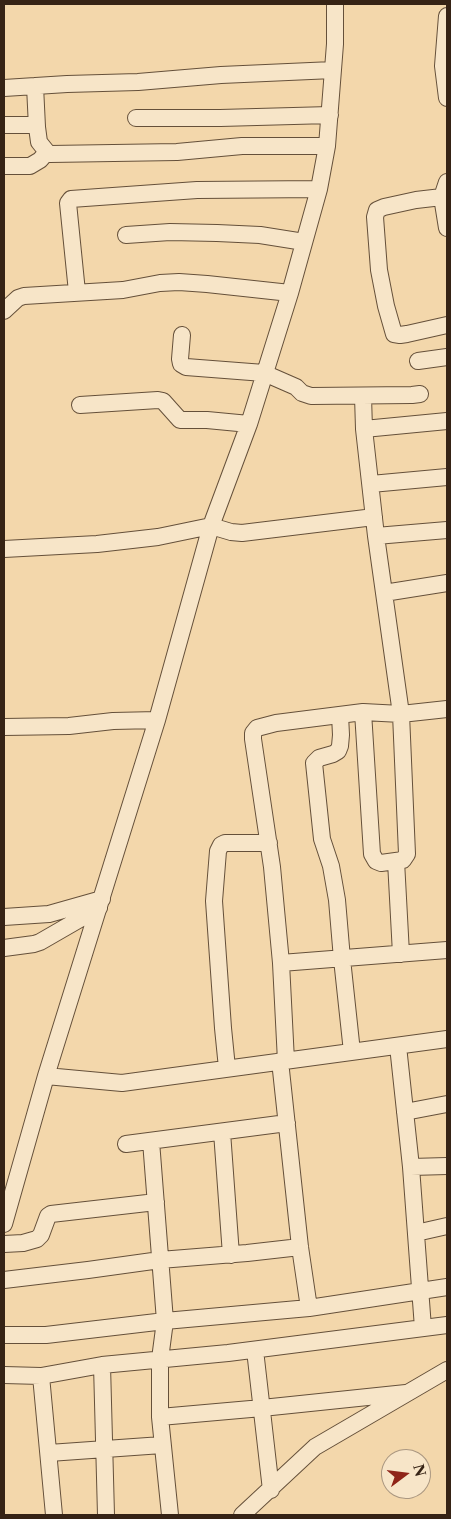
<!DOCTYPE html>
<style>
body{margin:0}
#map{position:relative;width:451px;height:1519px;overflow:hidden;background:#f3d7ab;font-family:"Libre Caslon Text",serif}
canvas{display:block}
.frame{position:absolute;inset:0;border:5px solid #362315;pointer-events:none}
.north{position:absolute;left:381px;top:1449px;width:50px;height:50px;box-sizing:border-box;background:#f7e5c8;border:1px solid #aa9780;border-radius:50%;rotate:75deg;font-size:14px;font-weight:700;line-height:20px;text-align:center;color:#362315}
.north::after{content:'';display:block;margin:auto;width:18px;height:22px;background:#8f2418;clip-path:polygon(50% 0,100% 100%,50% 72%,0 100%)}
</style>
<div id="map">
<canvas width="451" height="1519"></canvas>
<div class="frame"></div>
<div class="north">N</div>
</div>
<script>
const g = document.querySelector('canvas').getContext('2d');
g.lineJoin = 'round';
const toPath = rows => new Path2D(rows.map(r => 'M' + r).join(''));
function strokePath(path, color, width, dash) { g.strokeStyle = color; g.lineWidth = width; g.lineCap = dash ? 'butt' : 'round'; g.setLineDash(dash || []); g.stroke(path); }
const minor = toPath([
 [447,16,443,66,447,98],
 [35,86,37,127,39,142,47,152,50,154,177,152,242,146,327,146],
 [4,88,67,84,138,82,221,75,333,70],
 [136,118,220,118,330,115],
 [4,125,37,125],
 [4,166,30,166,40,160,47,152],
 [447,182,442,197,447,228],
 [442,197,416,200,384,207,377,210,375,217,379,270,386,306,394,334,400,335,407,334,447,325],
 [126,235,170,232,217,233,260,235,304,242],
 [77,292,68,203,71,199,197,190,319,189],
 [4,311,18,298,24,296,123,290,160,283,179,282,207,284,290,293],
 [182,335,180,359,181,364,186,367,264,373,296,387,302,393,311,396,412,395,420,394],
 [418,361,447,357],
 [80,405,158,400,163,401,180,420,207,420,249,424],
 [364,429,447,421],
 [371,484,447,477],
 [376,536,447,530],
 [4,549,97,544,158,537,211,526,231,532,242,533,374,517],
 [384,593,447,583],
 [363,712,372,854,376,861,381,863,403,860,407,854,401,714,376,536,364,429,363,396],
 [340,715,341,735,340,746,338,751,333,754,319,758,314,763,322,839,331,866,337,900,342,959,352,1052],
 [4,727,69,726,113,721,157,720],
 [396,861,401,954],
 [4,917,49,914,102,899],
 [4,948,34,944,40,942,99,908],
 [281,963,272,867,253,739,253,733,257,728,276,723,363,712,401,714,447,709],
 [398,1046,411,1167,423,1328],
 [280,1061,300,1247,309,1308,447,1287],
 [286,1061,281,963,447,950],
 [227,1068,223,1028,214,901,218,851,221,845,225,843,269,843],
 [46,1076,157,720,211,526,249,424,290,293,319,189,327,146,335,44,335,4],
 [405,1112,447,1104],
 [222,1132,231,1255],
 [151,1141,165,1321,160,1359,160,1417,170,1515],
 [126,1144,287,1123],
 [411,1167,447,1166],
 [4,1224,46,1076,122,1083,447,1039],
 [416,1233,447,1226],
 [4,1244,23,1243,37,1239,41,1235,48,1216,51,1214,156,1202],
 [4,1280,88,1270,160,1260,247,1253,300,1247],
 [4,1335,46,1335,165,1321,309,1308],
 [255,1350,271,1490],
 [102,1365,106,1515],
 [4,1375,41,1376,102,1365,228,1353,447,1325],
 [41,1376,54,1515],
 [160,1417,262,1408,406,1393],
 [49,1453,162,1445],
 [242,1515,315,1447,447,1370]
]);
strokePath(minor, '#65503a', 18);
strokePath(minor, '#f7e5c8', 16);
</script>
